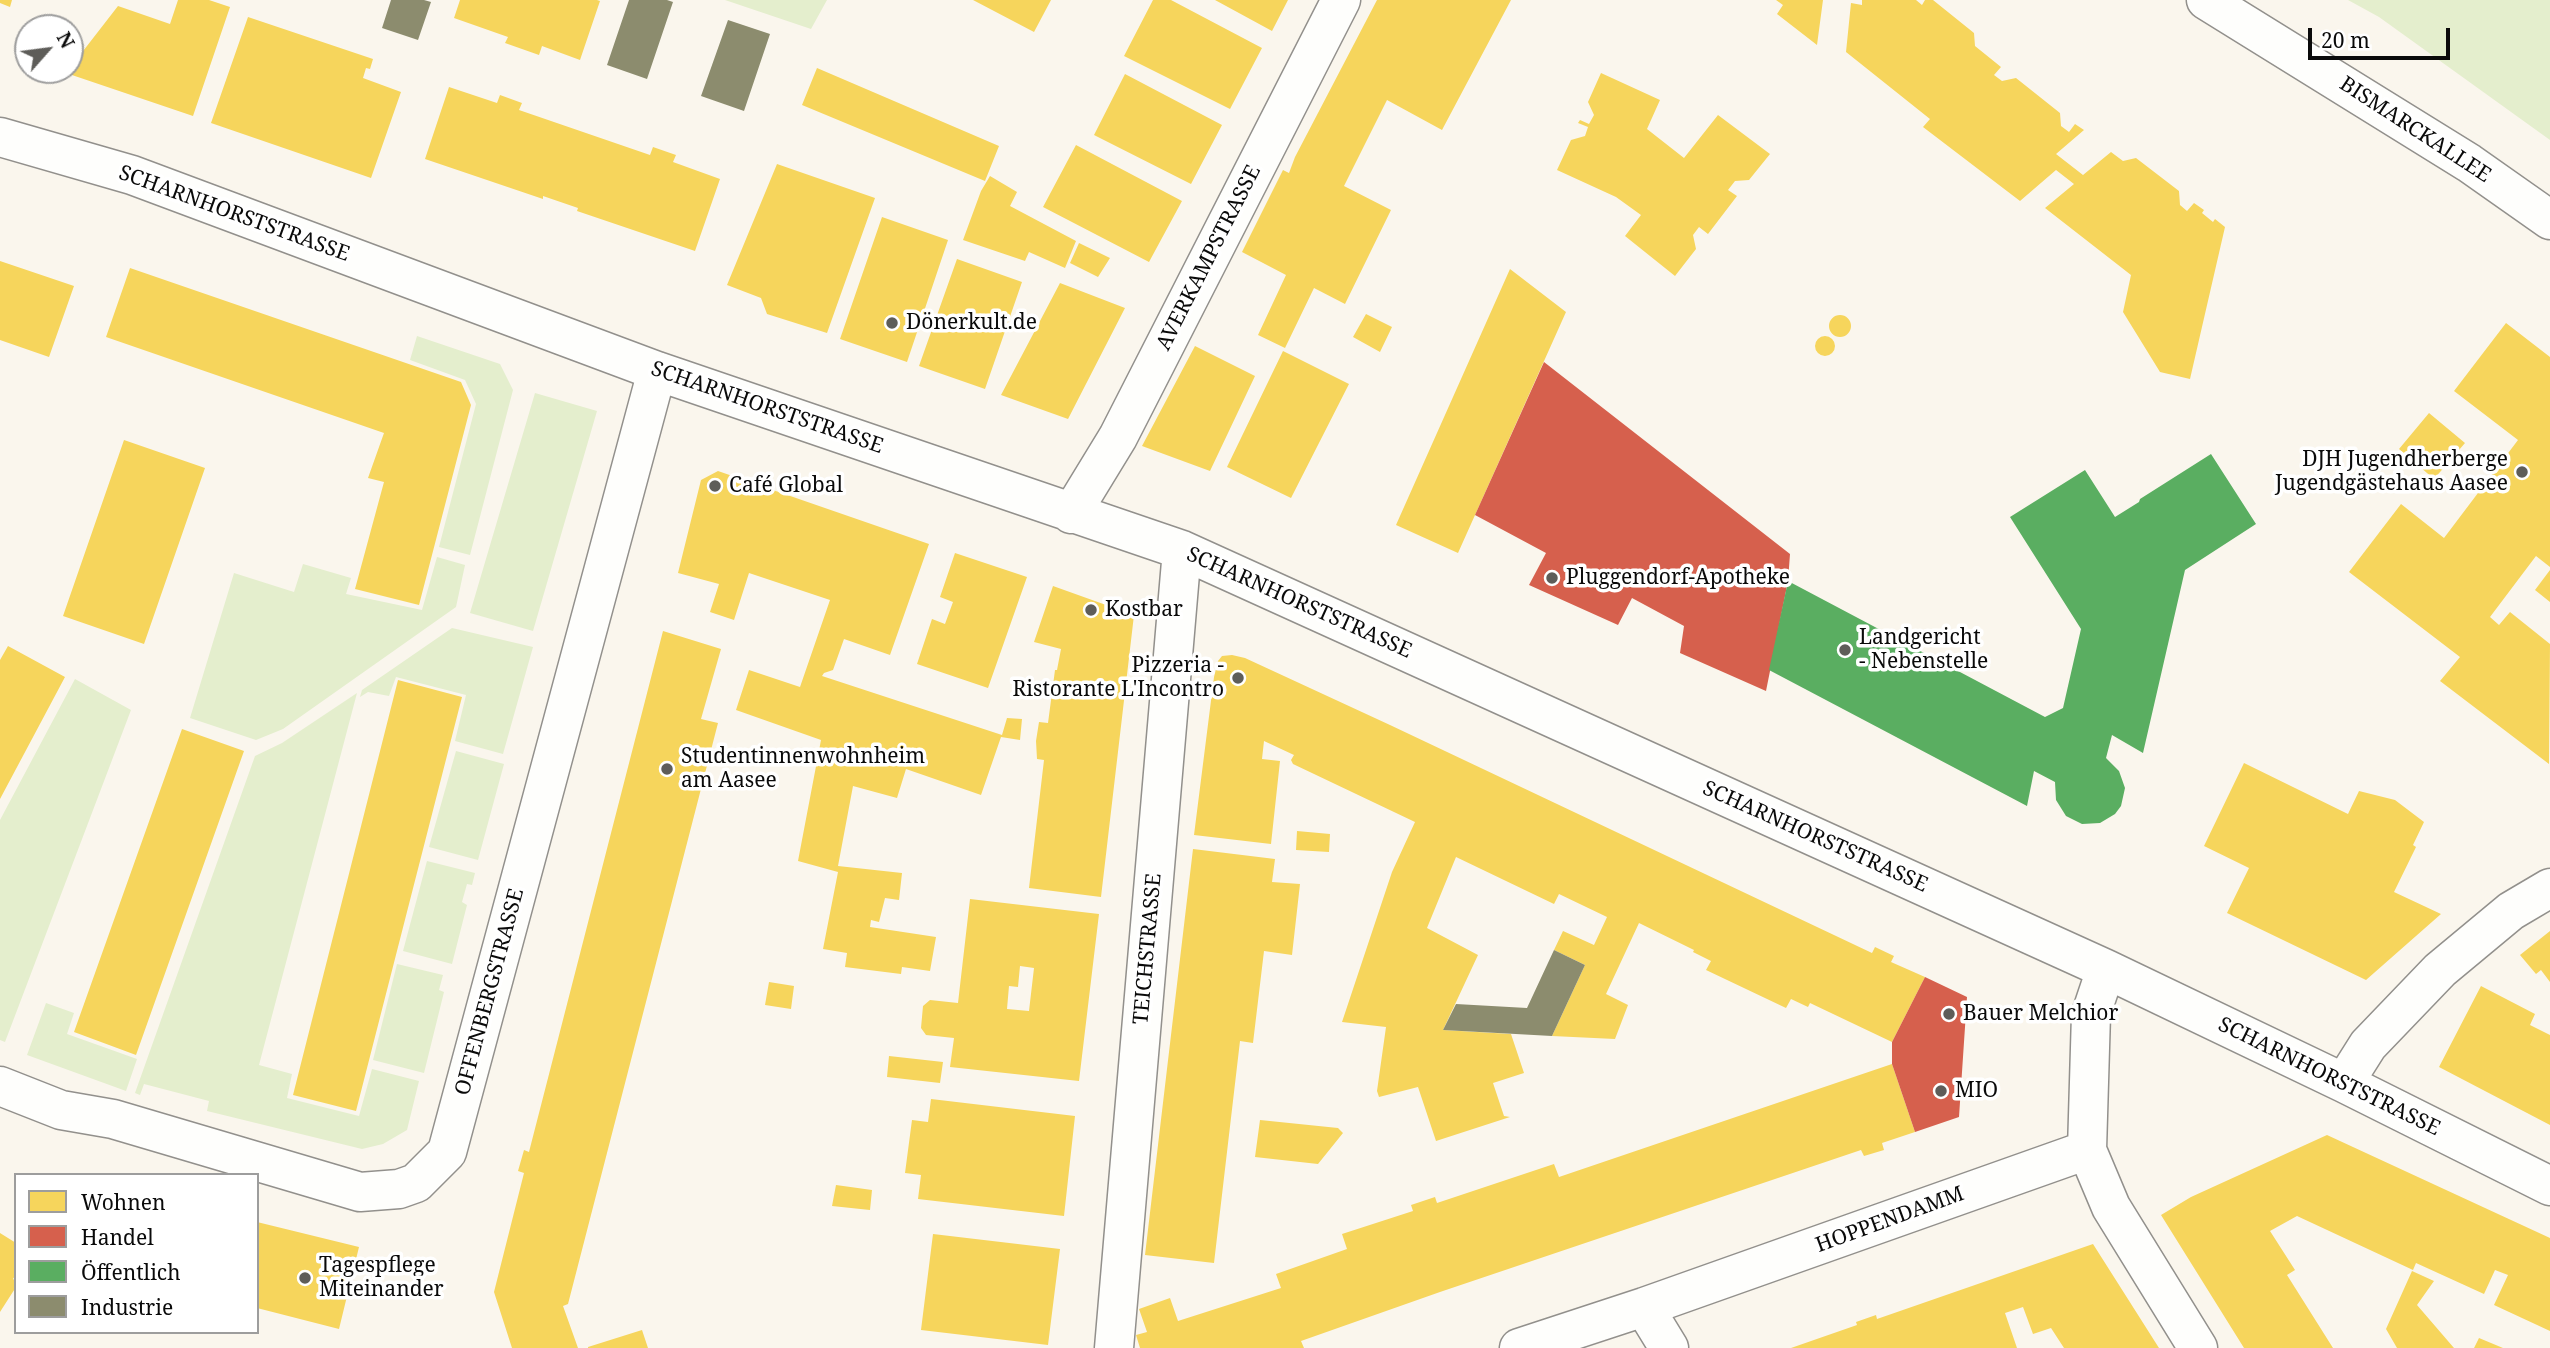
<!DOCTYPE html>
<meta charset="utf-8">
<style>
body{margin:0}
#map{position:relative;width:2550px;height:1348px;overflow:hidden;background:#faf6ed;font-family:"Noto Serif",serif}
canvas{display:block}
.legend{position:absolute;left:14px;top:1173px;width:245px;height:161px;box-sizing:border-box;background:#fff;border:2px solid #9d9d9d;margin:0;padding:9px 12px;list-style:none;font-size:21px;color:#0a0a0a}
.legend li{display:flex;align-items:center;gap:14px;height:35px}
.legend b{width:35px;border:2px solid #9d9d9d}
.north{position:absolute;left:14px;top:14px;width:70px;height:70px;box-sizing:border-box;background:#fff;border:2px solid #9d9d9d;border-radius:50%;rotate:62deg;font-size:19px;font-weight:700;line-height:28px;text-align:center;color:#0a0a0a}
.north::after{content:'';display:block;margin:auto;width:24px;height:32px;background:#5e5d59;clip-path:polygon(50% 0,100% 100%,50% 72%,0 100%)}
.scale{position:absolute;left:2308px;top:28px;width:142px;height:32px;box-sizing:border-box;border:4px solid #0a0a0a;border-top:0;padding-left:9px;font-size:21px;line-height:24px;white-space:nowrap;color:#0a0a0a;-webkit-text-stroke:5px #fff;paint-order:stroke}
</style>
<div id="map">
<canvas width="2550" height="1348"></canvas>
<ul class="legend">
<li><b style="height:19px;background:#f6d55c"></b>Wohnen</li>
<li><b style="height:19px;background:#d6604d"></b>Handel</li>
<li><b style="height:19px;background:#5aae61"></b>Öffentlich</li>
<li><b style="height:19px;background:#8c8c6e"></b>Industrie</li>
</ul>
<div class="north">N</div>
<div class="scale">20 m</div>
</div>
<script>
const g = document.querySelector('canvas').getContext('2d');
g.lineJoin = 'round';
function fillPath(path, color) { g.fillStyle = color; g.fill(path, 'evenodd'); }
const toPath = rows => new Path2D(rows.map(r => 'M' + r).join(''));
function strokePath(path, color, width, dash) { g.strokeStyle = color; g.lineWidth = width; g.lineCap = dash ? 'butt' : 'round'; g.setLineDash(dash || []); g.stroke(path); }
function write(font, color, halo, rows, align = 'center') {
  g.font = font + ' "Noto Serif",serif'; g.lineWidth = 7; g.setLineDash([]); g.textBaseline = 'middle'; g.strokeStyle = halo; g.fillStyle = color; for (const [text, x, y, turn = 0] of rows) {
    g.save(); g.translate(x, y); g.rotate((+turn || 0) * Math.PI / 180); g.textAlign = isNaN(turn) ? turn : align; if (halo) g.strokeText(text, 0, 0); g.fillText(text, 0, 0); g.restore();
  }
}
const green = toPath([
 [725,0,827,0,811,29],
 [2348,0,2550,0,2550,140,2379,17],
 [417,336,500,364,513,390,470,555,439,547,476,404,465,380,410,360],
 [535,393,597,411,533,631,470,613],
 [437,557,465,565,456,607,283,729,256,740,190,718,234,573,294,592,303,564,351,578,346,594,422,610],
 [452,628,533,647,503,754,455,741,466,695,396,677,389,696,368,692,360,697,362,690],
 [75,679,131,710,5,1042,0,1040,0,820],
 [357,693,259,1065,292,1074,287,1098,359,1116,372,1069,419,1081,407,1130,383,1144,362,1149,207,1111,209,1101,144,1084,140,1095,135,1093,255,756,282,743],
 [456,751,504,764,478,860,429,847],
 [427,861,475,873,472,885,467,884,462,902,467,905,452,964,403,951],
 [397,964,443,975,439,990,444,992,424,1073,373,1060],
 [46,1003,74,1013,67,1034,137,1059,126,1091,27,1055]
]);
const homes = toPath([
 [0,0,12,0,10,7,0,3],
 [178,0,209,0,230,7,193,116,66,73,118,6,170,24],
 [460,0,597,0,600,1,580,60,542,46,539,55,505,43,508,37,454,18],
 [973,0,1051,0,1034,32],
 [1153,0,1171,0,1262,48,1230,109,1124,56],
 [1215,0,1288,0,1272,31],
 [1377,0,1511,0,1442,130,1387,100,1344,186,1391,210,1345,304,1314,288,1285,348,1258,335,1286,275,1242,252,1283,170,1289,173,1295,157],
 [1776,0,1823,0,1817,45,1777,14,1783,5],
 [1862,0,1916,0,1922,5,1925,0,1933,0,1974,33,1975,46,2001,67,1994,75,2002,81,2016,78,2060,113,2061,126,2069,132,2075,124,2084,130,2056,154,2083,175,2111,152,2123,161,2136,158,2179,191,2180,205,2187,211,2194,203,2204,210,2202,213,2213,222,2215,219,2225,227,2190,379,2160,372,2123,312,2131,275,2045,208,2074,184,2056,170,2020,201,1923,127,1930,119,1846,52,1851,3,1862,5],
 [248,17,373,59,370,69,366,68,363,78,401,92,371,178,211,123],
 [817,68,999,146,985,181,802,105],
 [1601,73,1660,100,1647,129,1684,158,1718,115,1770,154,1749,180,1735,181,1728,190,1737,196,1708,234,1699,227,1693,235,1696,249,1675,276,1625,236,1641,215,1616,197,1557,170,1571,140,1585,136,1588,127,1578,123,1580,120,1589,124,1594,115,1588,102],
 [1125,74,1222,125,1191,184,1094,135],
 [449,87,497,103,500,95,522,103,519,110,650,155,653,147,676,155,673,162,720,179,695,251,577,211,578,208,543,196,543,199,425,159],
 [1076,145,1182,201,1149,262,1043,207],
 [777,164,875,198,827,333,767,314,761,298,727,285],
 [990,176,1017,192,1010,206,1076,241,1065,268,1029,252,1025,261,963,240,981,191],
 [882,217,948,240,907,362,840,339],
 [1079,243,1110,258,1098,277,1070,263],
 [957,259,1022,282,985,389,919,366],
 [0,261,74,286,49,357,0,340],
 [130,268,461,382,471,405,419,605,355,589,384,482,368,478,384,433,106,337],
 [1510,269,1566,312,1458,553,1396,525],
 [1060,283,1125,308,1068,419,1001,395],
 [1366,314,1392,327,1380,352,1353,337],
 '1829 326a11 11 0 1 1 22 0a11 11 0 1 1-22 0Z',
 [2506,323,2550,357,2550,567,2536,556,2490,617,2499,625,2510,612,2550,644,2549,764,2440,681,2460,657,2349,572,2401,504,2444,538,2518,440,2454,391],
 '1815 346a10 10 0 1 1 20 0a10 10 0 1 1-20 0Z',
 [1195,346,1255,376,1210,471,1142,446],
 [1283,351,1349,384,1291,498,1227,467],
 [2429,413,2465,443,2434,479,2399,449],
 [124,440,205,468,144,644,63,616],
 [718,471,929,544,890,655,844,639,833,670,824,673,822,676,1002,735,1007,718,1022,719,1020,740,1001,737,981,795,906,769,897,798,853,786,838,866,902,873,899,900,885,898,879,922,871,920,870,927,936,937,930,971,902,967,901,974,845,967,847,953,823,949,838,872,798,861,821,740,736,710,749,670,800,687,830,600,749,573,734,620,710,612,719,584,678,573,701,480],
 [955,553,1027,577,988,688,917,664,932,619,945,624,953,602,940,597],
 [2550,570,2550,602,2535,590],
 [1053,586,1134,615,1101,897,1029,888,1044,760,1037,759,1036,741,1039,722,1048,723,1055,670,1057,670,1061,649,1034,642],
 [663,631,721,649,701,719,718,723,568,1304,563,1306,578,1348,512,1348,494,1292,524,1173,518,1171,524,1150,529,1152,530,1148],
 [8,646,65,677,0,799,0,660],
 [1232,655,1245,658,1390,725,1872,953,1875,947,1894,956,1891,962,1925,977,1892,1042,1810,1003,1808,1007,1791,999,1786,1008,1706,970,1711,961,1693,952,1694,950,1639,923,1606,994,1628,1005,1615,1039,1552,1036,1585,965,1554,950,1563,931,1594,945,1607,917,1559,894,1554,904,1456,857,1427,928,1478,955,1443,1030,1511,1034,1524,1073,1493,1083,1504,1116,1510,1117,1436,1141,1418,1087,1379,1097,1377,1091,1386,1027,1342,1022,1392,872,1415,822,1293,764,1291,760,1294,755,1264,741,1262,759,1280,761,1271,844,1194,835,1214,677,1218,661,1222,656],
 [398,680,462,697,356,1111,293,1095],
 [182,729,244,751,136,1055,74,1032],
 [2244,763,2348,814,2359,791,2395,800,2424,822,2413,845,2416,847,2394,892,2441,914,2366,980,2227,913,2249,868,2204,846],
 [1297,831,1330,834,1329,852,1296,850],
 [1193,849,1275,859,1272,882,1300,884,1292,955,1264,951,1253,1043,1240,1041,1214,1263,1145,1255],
 [970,899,1099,914,1079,1081,950,1067,954,1038,926,1035,921,1028,923,1006,930,1000,958,1003],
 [1020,966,1034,968,1029,1011,1007,1009,1009,986,1018,987],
 [2550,931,2550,982,2541,970,2536,974,2520,955],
 [769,982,794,986,791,1009,765,1005],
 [2481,986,2535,1014,2530,1025,2550,1035,2550,1125,2439,1067],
 [889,1056,943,1062,940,1083,887,1077],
 [1892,1064,1915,1132,1882,1143,1884,1150,1864,1156,1861,1150,1440,1292,1301,1341,1304,1348,1140,1348,1136,1335,1147,1332,1139,1309,1170,1298,1178,1321,1281,1288,1276,1274,1347,1249,1342,1234,1413,1211,1411,1205,1435,1197,1437,1203,1554,1164,1559,1177],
 [931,1099,1075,1116,1064,1216,918,1199,921,1175,905,1173,912,1120,928,1122],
 [1260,1120,1338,1128,1343,1133,1318,1164,1255,1157],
 [2327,1135,2550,1238,2550,1331,2494,1305,2508,1275,2495,1270,2484,1294,2416,1263,2413,1270,2297,1216,2270,1231,2295,1270,2287,1275,2333,1348,2244,1348,2161,1215,2191,1197],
 [836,1185,872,1190,870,1210,832,1206],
 [257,1222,359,1247,339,1329,257,1308],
 [0,1233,16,1243,16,1274,13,1279,16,1281,16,1287,0,1312],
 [933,1234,1060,1249,1048,1345,921,1330],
 [2093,1244,2159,1348,2064,1348,2051,1328,2033,1334,2023,1307,2005,1313,2017,1348,1791,1348,1857,1325,1856,1322,1876,1315,1877,1319],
 [2412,1271,2434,1281,2417,1305,2454,1348,2397,1348,2386,1329],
 [642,1330,648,1348,588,1348,588,1347],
 [2479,1338,2503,1348,2474,1348]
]);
const shops = toPath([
 [1544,362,1790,554,1788,581,1766,691,1680,653,1684,626,1632,598,1618,625,1529,585,1546,553,1475,515],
 [1925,977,1967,997,1959,1117,1915,1132,1892,1064,1892,1042]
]);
const public = toPath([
 [2211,454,2256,524,2185,570,2143,753,2112,735,2106,758,2119,771,2125,788,2121,806,2115,814,2100,823,2082,824,2066,816,2056,800,2055,782,2034,771,2027,806,1769,670,1788,581,2045,717,2063,708,2081,629,2010,517,2085,470,2115,517,2139,502,2140,499]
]);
const industry = toPath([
 [391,0,424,0,431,2,418,40,382,28],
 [629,0,667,0,673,2,647,79,607,65],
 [728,20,770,34,744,111,701,96],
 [1554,950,1585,965,1552,1036,1443,1030,1456,1004,1527,1008]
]);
const minor = toPath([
 [2206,0,2469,163,2550,220],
 [0,137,132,175,657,371,1182,550,2106,969,2344,1083,2550,1186],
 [1071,514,1118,437,1341,0],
 [2106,969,2091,1014,2087,1150,2111,1207,2198,1348],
 [2344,1083,2368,1045,2440,970,2511,911,2550,888],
 [0,1086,61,1110,113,1119,360,1192,399,1189,416,1183,447,1152,657,371],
 [1644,1307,1669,1348],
 [1114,1348,1182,550],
 [1519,1348,1644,1307,2087,1150]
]);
const markers = [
 [892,323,7,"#5e5d59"],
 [2522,472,7,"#5e5d59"],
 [715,486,7,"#5e5d59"],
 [1552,578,7,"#5e5d59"],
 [1091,610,7,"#5e5d59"],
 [1845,650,7,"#5e5d59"],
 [1238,678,7,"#5e5d59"],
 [667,769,7,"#5e5d59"],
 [1949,1014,7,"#5e5d59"],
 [1941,1091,7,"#5e5d59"],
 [305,1278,7,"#5e5d59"]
];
const streetNames = [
 ["BISMARCKALLEE",2415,130,33],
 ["SCHARNHORSTSTRASSE",234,214,20],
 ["AVERKAMPSTRASSE",1209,258,-63],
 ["SCHARNHORSTSTRASSE",767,408,19],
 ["SCHARNHORSTSTRASSE",1299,603,24],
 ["SCHARNHORSTSTRASSE",1815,837,24],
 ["TEICHSTRASSE",1148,949,-85],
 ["OFFENBERGSTRASSE",490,992,-75],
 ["SCHARNHORSTSTRASSE",2329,1077,26],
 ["HOPPENDAMM",1890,1220,-20]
];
const poiNames = [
 ["Dönerkult.de",906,323],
 ["DJH Jugendherberge",2508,460,"right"],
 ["Jugendgästehaus Aasee",2508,484,"right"],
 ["Café Global",729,486],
 ["Pluggendorf-Apotheke",1566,578],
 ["Kostbar",1105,610],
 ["Landgericht",1859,638],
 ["- Nebenstelle",1859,662],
 ["Pizzeria -",1224,666,"right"],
 ["Ristorante L'Incontro",1224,690,"right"],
 ["Studentinnenwohnheim",681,757],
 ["am Aasee",681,781],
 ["Bauer Melchior",1963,1014],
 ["MIO",1955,1091],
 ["Tagespflege",319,1266],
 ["Miteinander",319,1290]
];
fillPath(green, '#e4eecd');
fillPath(homes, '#f6d55c');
fillPath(shops, '#d6604d');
fillPath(public, '#5aae61');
fillPath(industry, '#8c8c6e');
strokePath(minor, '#92908c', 41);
strokePath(minor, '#fefefc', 38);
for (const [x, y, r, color] of markers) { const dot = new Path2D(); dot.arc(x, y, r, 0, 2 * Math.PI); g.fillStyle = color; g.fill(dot); strokePath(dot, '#fff', 2.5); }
write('21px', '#0a0a0a', '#fff', streetNames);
write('21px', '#0a0a0a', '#fff', poiNames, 'left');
</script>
